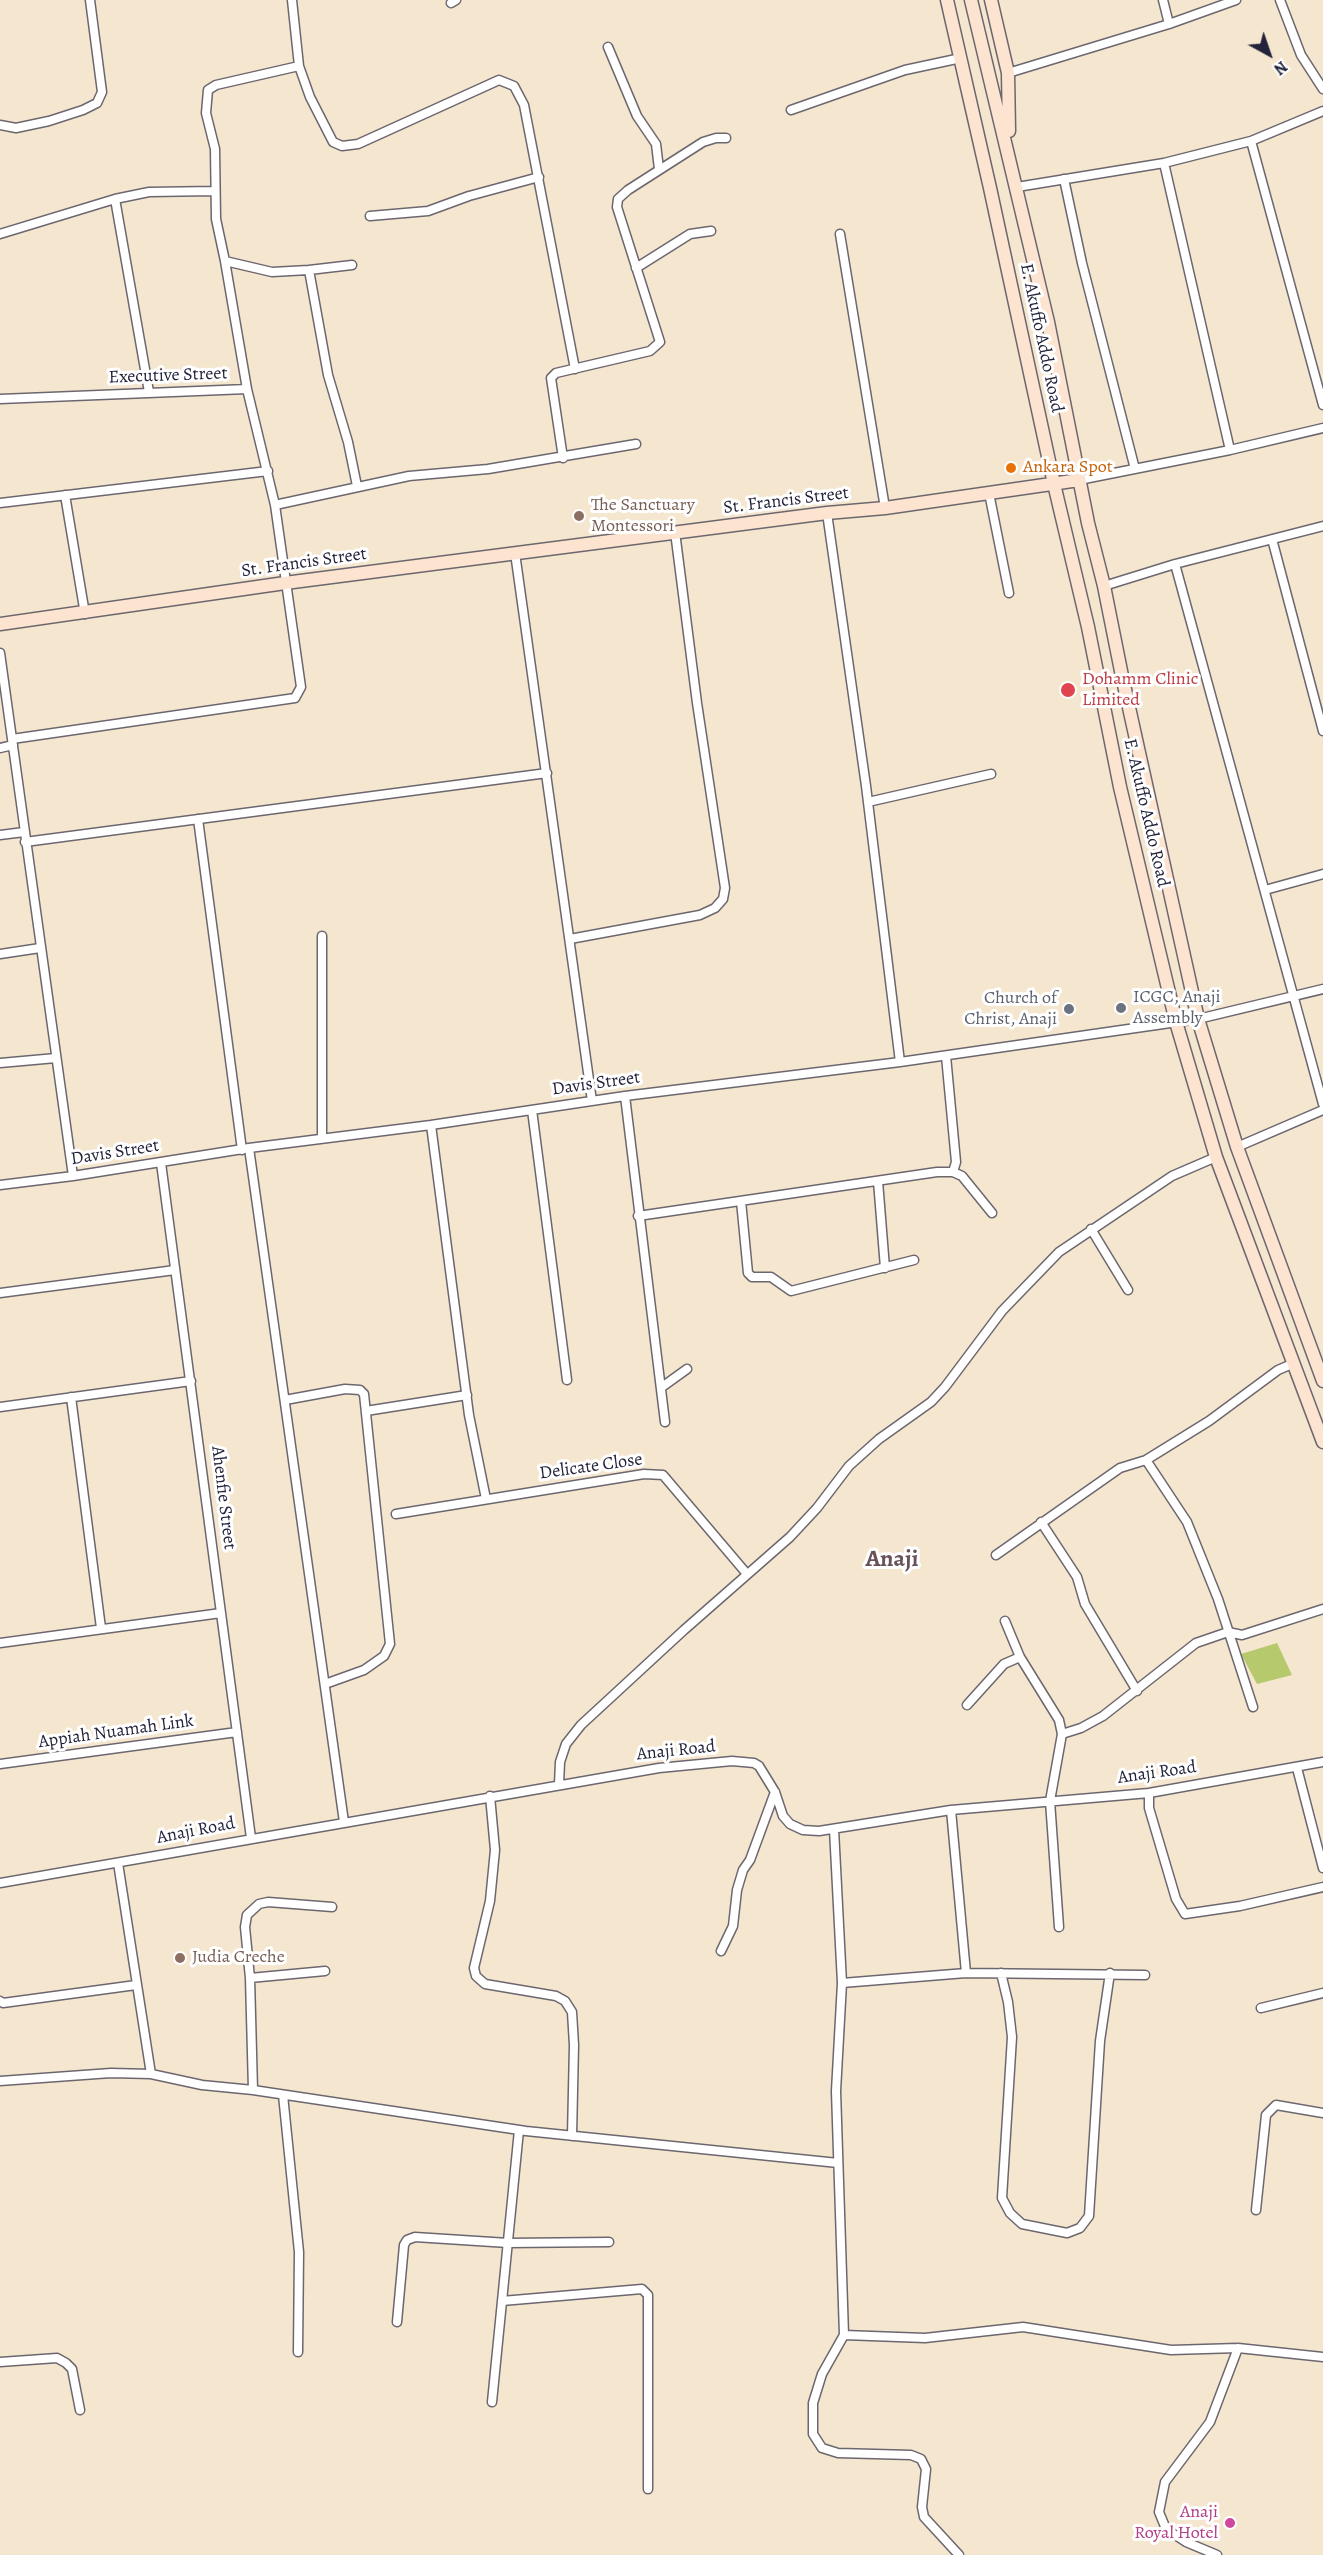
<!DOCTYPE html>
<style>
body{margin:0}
#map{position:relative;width:1323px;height:2555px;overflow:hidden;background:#f5e6cf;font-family:Alegreya,serif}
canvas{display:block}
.north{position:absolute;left:1239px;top:24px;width:60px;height:60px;-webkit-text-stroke:4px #fff;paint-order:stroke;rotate:140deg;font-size:16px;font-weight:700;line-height:24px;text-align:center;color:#22223b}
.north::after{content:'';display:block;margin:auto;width:21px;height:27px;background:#22223b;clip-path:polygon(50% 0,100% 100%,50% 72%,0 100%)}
</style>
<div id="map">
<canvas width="1323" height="2555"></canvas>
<div class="north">N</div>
</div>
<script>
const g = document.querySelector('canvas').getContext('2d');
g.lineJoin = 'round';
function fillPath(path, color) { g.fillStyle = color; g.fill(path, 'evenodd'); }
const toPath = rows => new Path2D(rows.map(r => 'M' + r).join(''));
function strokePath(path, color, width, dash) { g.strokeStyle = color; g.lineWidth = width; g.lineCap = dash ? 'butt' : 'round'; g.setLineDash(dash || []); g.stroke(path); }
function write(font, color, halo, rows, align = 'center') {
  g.font = font + ' Alegreya,serif'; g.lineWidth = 6; g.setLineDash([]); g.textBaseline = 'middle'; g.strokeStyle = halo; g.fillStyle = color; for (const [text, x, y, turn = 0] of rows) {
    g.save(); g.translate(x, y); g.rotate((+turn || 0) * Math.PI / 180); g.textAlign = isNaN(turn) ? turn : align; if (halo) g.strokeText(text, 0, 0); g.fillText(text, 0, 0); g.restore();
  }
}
const green = toPath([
 [1277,1643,1292,1675,1257,1684,1241,1654]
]);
const street = toPath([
 [292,0,299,66,310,97,333,142,342,146,358,144,499,80,514,86,524,105,575,369],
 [1163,0,1169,24],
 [1280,0,1301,55,1323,89],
 [451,3,456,0],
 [608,47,637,116,656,144,659,169],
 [299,66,216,85,208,90,206,113,215,149,216,219,225,261,272,272,309,270],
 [1008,73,1169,24,1236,0],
 [791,110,905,70,961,58],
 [0,125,16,128,49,121,83,110,97,103,102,92,90,0],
 [1251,141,1323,405],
 [1164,163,1230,450],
 [1064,179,1082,263,1135,469],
 [1017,187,1164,163,1251,141,1323,111],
 [115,199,149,392],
 [370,216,428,211,469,196,539,177],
 [0,234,115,199,149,192,214,191],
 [840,234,885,508],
 [225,261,247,389],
 [352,265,309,270,328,375,348,442,357,486],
 [636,268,690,234,711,231],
 [0,399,247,389,275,505,301,687,295,698,12,739],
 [563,458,551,378,556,373,650,351,660,342,617,207,618,199,628,190,703,142,716,138,726,138],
 [1079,480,1230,450,1323,428],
 [989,493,1009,593],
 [65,495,85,614],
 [0,503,268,471],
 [275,505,409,476,488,469,636,444],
 [827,513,866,786,900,1062],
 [1272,539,1323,731],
 [515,553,592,1101],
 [1175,564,1323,1104],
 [1104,586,1175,564,1323,526],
 [0,653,73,1176],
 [0,748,13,745],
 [868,802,991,774],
 [198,819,242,1150],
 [0,835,24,832],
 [25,842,547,773],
 [1265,890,1323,874],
 [570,939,700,915,715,908,723,899,725,888,697,703,675,532],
 [0,954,40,948],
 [946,1056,956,1162,953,1172],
 [0,1063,56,1058],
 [625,1096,665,1422],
 [532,1110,567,1380],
 [431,1125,469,1415,486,1499],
 [322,1138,322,936],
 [1237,1147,1323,1110],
 [249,1148,344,1822],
 [161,1163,251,1838],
 [878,1181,885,1268],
 [0,1185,73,1176,249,1148,431,1125,625,1096,900,1062,1198,1019,1323,989],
 [741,1201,748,1273,752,1277,771,1277,791,1291,914,1260],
 [638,1216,937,1172,953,1172,962,1176,992,1213],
 [1091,1229,1128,1290],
 [0,1293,175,1270],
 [662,1387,687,1369],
 [71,1397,101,1628],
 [285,1400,345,1389,360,1390,364,1394,390,1644,384,1656,364,1670,325,1684],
 [0,1407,191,1381],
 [366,1411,467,1395],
 [1146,1460,1187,1522,1218,1599,1253,1707],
 [396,1514,644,1474,663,1475,747,1574],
 [1041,1522,1077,1577,1085,1604,1137,1691],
 [996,1555,1120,1468,1146,1460,1209,1421,1278,1370,1292,1364],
 [1005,1621,1020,1657,1059,1720,1062,1734,1050,1801,1059,1927],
 [0,1643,221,1613],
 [967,1705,1004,1664,1020,1657],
 [1062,1734,1081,1728,1103,1716,1196,1643,1228,1632,1242,1635,1323,1609],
 [0,1764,237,1732],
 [1297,1768,1323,1868],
 [559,1784,560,1762,566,1744,581,1725,684,1630,790,1537,817,1508,849,1466,879,1439,931,1402,945,1387,1002,1311,1059,1252,1172,1176,1216,1157],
 [1149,1793,1149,1808,1176,1899,1185,1914,1240,1906,1323,1887],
 [490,1796,495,1850,490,1901,474,1968,476,1976,485,1984,556,1996,565,2001,572,2012,574,2045,572,2136],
 [951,1810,966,1973],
 [834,1829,842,1983,836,2091,844,2335,925,2338,1023,2327,1171,2350,1238,2348,1323,2357],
 [118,1863,151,2074],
 [0,1883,659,1768,732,1761,754,1763,759,1766,775,1792,783,1816,790,1824,803,1830,819,1831,951,1810,1149,1793,1323,1762],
 [721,1951,733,1926,737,1890,743,1870,750,1860,775,1792],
 [1001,1973,1008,2002,1012,2037,1002,2198,1010,2213,1022,2224,1067,2233,1080,2228,1089,2216,1100,2041,1110,1973],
 [250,1978,325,1971],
 [842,1983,966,1973,1145,1975],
 [0,2001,3,2003,136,1985],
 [1261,2008,1323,1993],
 [0,2081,111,2073,151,2074,202,2085,253,2090,526,2131,838,2163],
 [253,2090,250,1978,245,1927,247,1915,259,1904,268,1902,332,1907],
 [283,2095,299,2252,298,2352],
 [1256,2210,1266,2115,1276,2105,1323,2113],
 [502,2301,642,2289,648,2295,648,2489],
 [397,2322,404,2245,407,2240,415,2237,508,2243,609,2242],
 [844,2335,822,2374,813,2403,813,2434,822,2448,838,2453,911,2455,921,2459,926,2469,922,2507,924,2517,959,2555],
 [0,2362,57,2358,66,2363,72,2369,80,2410],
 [492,2402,519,2130],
 [1217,2555,1186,2542,1166,2529,1159,2512,1165,2482,1210,2422,1238,2348]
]);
const secondary = toPath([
 [947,0,990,188,1054,484,1088,627,1120,787,1176,1022,1216,1157,1323,1442],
 [971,0,1048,322,1088,523,1104,586,1122,676,1198,1019,1237,1147,1323,1381],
 [991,0,1008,73,1009,131],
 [0,624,285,583,827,513,885,508,1079,480]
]);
const markers = [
 [1011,468,6,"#e8710a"],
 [579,516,6,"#8d6e63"],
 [1068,690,8,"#e0444e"],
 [1121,1008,6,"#6b7280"],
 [1069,1009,6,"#6b7280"],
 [180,1958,6,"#8d6e63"],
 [1230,2523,6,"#d1479c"]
];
const streetNames = [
 ["E. Akuffo Addo Road",1041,338,78],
 ["Executive Street",168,376,-2],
 ["St. Francis Street",786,501,-7],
 ["St. Francis Street",304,563,-8],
 ["E. Akuffo Addo Road",1146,813,77],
 ["Davis Street",596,1084,-8],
 ["Davis Street",115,1153,-9],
 ["Delicate Close",591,1467,-8],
 ["Ahenfie Street",223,1498,83],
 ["Appiah Nuamah Link",116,1732,-8],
 ["Anaji Road",676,1751,-6],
 ["Anaji Road",1157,1773,-8],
 ["Anaji Road",196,1831,-11]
];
const foodNames = [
 ["Ankara Spot",1023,468]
];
const educationNames = [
 ["The Sanctuary",591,506],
 ["Montessori",591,527],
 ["Judia Creche",192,1958]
];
const healthNames = [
 ["Dohamm Clinic",1082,680],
 ["Limited",1082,701]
];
const worshipNames = [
 ["ICGC, Anaji",1133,998],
 ["Assembly",1133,1019],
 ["Church of",1057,999,"right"],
 ["Christ, Anaji",1057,1020,"right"]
];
const hotelNames = [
 ["Anaji",1218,2513],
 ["Royal Hotel",1218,2534]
];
const districtNames = [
 ["Anaji",892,1560]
];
fillPath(green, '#b7c96d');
strokePath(street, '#6c676f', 11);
strokePath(secondary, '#6c676f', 15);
strokePath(street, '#fff', 8);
strokePath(secondary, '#fde4d1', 12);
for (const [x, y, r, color] of markers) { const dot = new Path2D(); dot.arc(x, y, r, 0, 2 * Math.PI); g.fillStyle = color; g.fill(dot); strokePath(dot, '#fff', 2); }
write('18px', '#22223b', '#fff', streetNames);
write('18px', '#c56008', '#fff', foodNames, 'left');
write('18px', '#785e54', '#fff', educationNames, 'left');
write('18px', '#be3a42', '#fff', healthNames, 'left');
write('18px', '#5b616d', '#fff', worshipNames, 'left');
write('18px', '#b23c85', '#fff', hotelNames, 'right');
write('bold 24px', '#685159', '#fff', districtNames);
</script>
